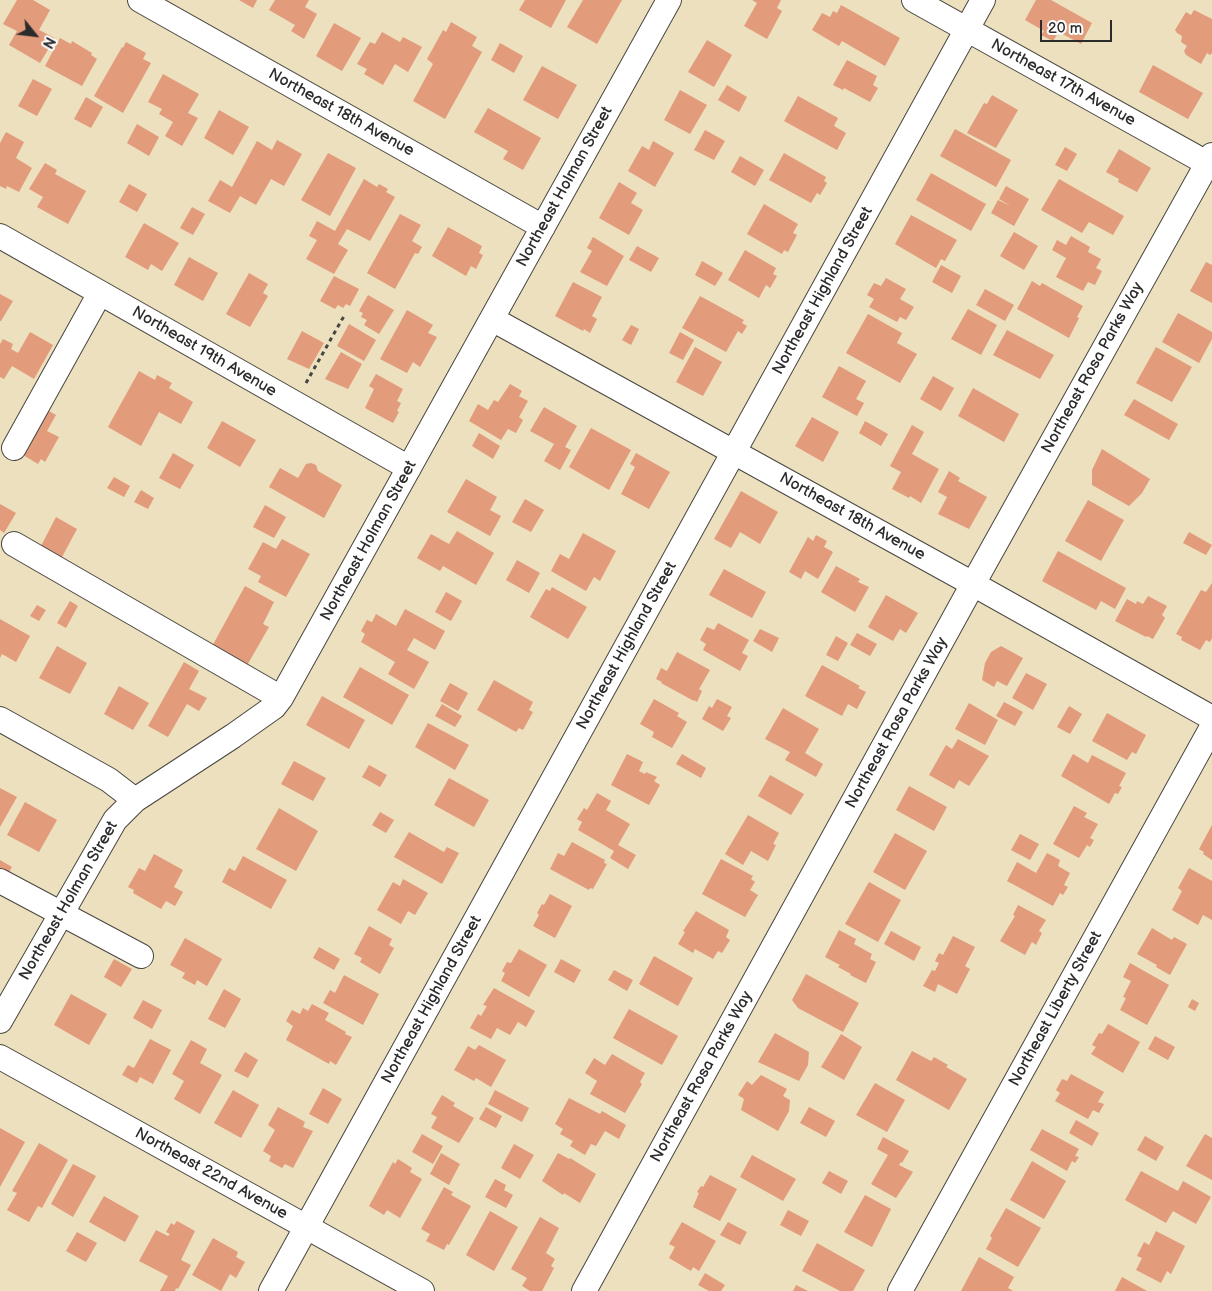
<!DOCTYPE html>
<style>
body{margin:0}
#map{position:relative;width:1212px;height:1291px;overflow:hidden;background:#ece0be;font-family:"Balsamiq Sans",sans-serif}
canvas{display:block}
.north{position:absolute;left:10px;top:10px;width:50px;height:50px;-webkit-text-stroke:4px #fff;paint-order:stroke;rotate:119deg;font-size:14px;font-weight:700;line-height:20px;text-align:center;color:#2b2b2b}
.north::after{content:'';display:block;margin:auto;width:18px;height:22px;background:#2b2b2b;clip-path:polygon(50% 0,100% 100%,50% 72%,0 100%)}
.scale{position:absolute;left:1040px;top:20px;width:72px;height:22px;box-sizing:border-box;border:2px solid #2b2b2b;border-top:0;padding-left:6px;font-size:15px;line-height:18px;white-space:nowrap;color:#2b2b2b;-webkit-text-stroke:4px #fff;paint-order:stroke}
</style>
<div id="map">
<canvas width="1212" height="1291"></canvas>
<div class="north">N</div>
<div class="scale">20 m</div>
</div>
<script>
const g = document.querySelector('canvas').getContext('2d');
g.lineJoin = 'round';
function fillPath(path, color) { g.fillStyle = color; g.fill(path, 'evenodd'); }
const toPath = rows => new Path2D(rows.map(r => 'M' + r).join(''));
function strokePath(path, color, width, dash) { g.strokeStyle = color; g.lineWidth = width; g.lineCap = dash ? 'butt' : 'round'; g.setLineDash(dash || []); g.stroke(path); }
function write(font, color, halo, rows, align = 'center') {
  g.font = font + ' "Balsamiq Sans",sans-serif'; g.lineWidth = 4; g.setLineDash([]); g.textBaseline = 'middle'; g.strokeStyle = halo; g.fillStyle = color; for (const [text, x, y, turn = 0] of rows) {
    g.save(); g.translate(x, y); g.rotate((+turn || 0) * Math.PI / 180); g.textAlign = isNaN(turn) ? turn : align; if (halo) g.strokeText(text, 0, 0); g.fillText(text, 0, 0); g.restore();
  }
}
const building = toPath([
 [17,0,33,0,50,10,39,30,55,38,40,63,9,45,17,31,3,24],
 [239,0,257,0,253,8],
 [275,0,309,0,305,7,317,14,304,39,291,31,295,25,269,10],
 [525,0,566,0,551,28,519,10],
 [583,0,622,0,597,44,567,27],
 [752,0,781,0,777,8,782,11,767,39,744,26,757,3],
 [1036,0,1051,0,1092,23,1081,44,1059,32,1053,41,1041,35,1044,31,1025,20],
 [841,5,900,38,885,66,842,41,839,46,812,30,822,13,830,17,833,11,837,13],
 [1194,10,1212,19,1212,53,1210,55,1207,53,1201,64,1186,55,1184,51,1187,46,1181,42,1182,36,1177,33,1175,30,1186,12,1191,15],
 [451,22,477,37,472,46,482,52,445,119,413,101,433,64,427,59,443,30,446,32],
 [334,23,361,38,342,71,316,56],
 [382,32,400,42,403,37,422,47,408,72,395,64,383,85,364,74,367,69,357,64,370,42,375,44],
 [60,38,71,44,72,41,92,53,91,55,97,59,82,86,45,66],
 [707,40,732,55,714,87,688,72],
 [126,42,146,53,143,59,151,63,123,113,94,96,122,47,123,48],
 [500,43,523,56,514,73,491,60],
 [847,60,877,76,873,85,878,88,870,102,844,88,843,90,833,85],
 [1153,65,1203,93,1188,119,1139,92],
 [542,66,577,85,558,119,523,100],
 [163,74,199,94,188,113,198,118,182,146,165,136,173,122,159,114,162,109,148,102],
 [33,79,52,89,37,116,18,106],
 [727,85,747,97,739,112,718,100],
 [680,90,707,105,690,134,664,120],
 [992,95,1018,110,996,148,967,133,984,103,987,104],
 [798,96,838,118,834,126,846,133,837,150,784,121],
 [86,97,103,107,91,128,74,119],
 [488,108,541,138,523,170,503,159,508,151,474,132],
 [219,110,249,127,233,155,204,138],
 [137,124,159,137,149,156,127,143],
 [955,129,1011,160,996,187,940,156],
 [705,130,725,141,714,160,694,150],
 [6,132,24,142,16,158,32,168,19,192,7,186,6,189,0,186,0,143],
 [277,140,302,154,284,186,271,179,256,205,240,196,230,213,208,201,220,180,232,187,257,141,272,150],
 [653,141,674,153,655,187,628,171,642,146,649,150],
 [1065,147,1077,154,1067,171,1055,165],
 [1119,149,1151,168,1137,192,1118,182,1119,179,1106,172],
 [328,153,356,168,330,216,301,200],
 [784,153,826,177,824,181,827,183,820,195,817,193,811,203,769,180],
 [740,156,764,170,755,186,731,172],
 [45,163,57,170,55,174,86,191,68,224,37,207,43,197,29,189],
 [931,173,986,204,971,231,916,200],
 [364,179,377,187,379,184,388,189,386,192,395,197,370,241,347,229,338,244,348,250,334,274,306,259,317,240,309,236,317,221,335,231],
 [1059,179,1124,216,1113,235,1089,222,1082,233,1041,210],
 [619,182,637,193,631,203,643,210,629,235,599,218],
 [129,184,147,194,137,212,119,202],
 [1006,186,1029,199,1014,226,991,213,998,200,1011,206,999,199],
 [764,204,798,224,793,233,797,235,788,252,784,250,782,254,747,234],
 [192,207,205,214,193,235,180,228],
 [400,214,421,225,412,241,422,247,418,254,415,253,395,289,367,273],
 [911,215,957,240,945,261,941,259,936,268,895,244],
 [144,223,179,243,162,271,151,264,148,270,125,257],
 [448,227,482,246,479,253,483,255,476,269,471,266,466,276,432,256],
 [1014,232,1038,246,1024,270,1000,256],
 [1071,236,1090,247,1088,252,1101,259,1096,268,1102,271,1095,285,1088,282,1083,291,1056,277,1066,258,1052,250,1057,240,1066,245],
 [593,237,624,256,607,286,580,272,592,251,587,248],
 [637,246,659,258,651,272,629,260],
 [745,250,776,268,773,274,777,276,770,288,766,285,759,298,728,280],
 [189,257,218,273,203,301,174,285],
 [702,261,723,273,715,286,695,275],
 [1206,262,1212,265,1212,303,1190,291],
 [941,265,961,276,952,293,932,282],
 [249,273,268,284,263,293,268,296,250,327,226,314],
 [334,276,359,289,350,306,346,304,343,308,338,305,335,309,320,301],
 [886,278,906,289,900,299,914,307,906,320,900,317,897,322,869,307,874,299,867,295,874,283,881,286],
 [1032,281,1040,286,1042,283,1083,306,1077,317,1079,318,1069,338,1017,309],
 [573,282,602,297,592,316,597,319,590,333,584,329,583,331,555,316],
 [985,289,1014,305,1005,321,976,305],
 [0,294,13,301,1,321,0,321],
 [368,295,394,310,379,334,364,325,367,320,361,317,363,313,359,311],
 [700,296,744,320,742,323,747,326,742,334,738,331,726,352,682,328],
 [968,309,997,325,981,355,951,339],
 [407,310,433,325,428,333,437,337,420,367,413,362,407,373,380,359],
 [1178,313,1212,332,1212,339,1199,363,1162,342],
 [868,314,902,333,897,343,917,354,900,383,846,353],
 [349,324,376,340,364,361,337,346],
 [631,325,639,329,631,345,622,340],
 [1007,330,1054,355,1040,379,993,355],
 [302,331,324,343,309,369,287,359],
 [30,332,53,345,34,379,12,366,4,379,0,377,0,344,3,339,13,344,11,349,18,353],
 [680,332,694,340,683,360,669,353],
 [695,347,722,362,703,396,676,382],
 [1156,347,1192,367,1172,402,1136,383],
 [341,352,362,364,348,389,325,379],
 [839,366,866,381,856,399,864,403,857,416,822,397],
 [139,371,155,380,157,375,172,383,169,388,193,402,181,424,159,412,141,446,108,427],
 [376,374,403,389,397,401,401,403,397,411,399,412,393,423,365,408,374,389,369,386],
 [933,376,954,388,941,411,920,399],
 [510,384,522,391,519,396,528,401,519,417,523,420,516,433,508,429,501,440,469,421,478,404,488,410,494,400,498,402],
 [973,388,1019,414,1004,442,958,416],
 [1134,399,1178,424,1169,440,1124,415],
 [42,407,56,415,47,431,59,437,45,462,41,459,38,464,23,455,29,444],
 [544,407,577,426,565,447,571,450,560,470,544,461,554,444,530,431],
 [812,417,839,432,823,462,795,446],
 [222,421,256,440,240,467,207,448],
 [865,421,888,434,881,446,859,433],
 [912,425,924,432,912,454,939,469,921,503,910,496,909,498,892,489,901,472,890,466],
 [591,428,631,450,609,490,569,467],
 [479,433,500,446,493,459,472,446],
 [1102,449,1150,479,1142,493,1129,506,1092,485,1092,470],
 [173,453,194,465,180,489,159,478],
 [636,453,670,472,649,509,621,494,635,467,630,464],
 [311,463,316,465,318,471,342,485,324,518,269,487,280,468,298,478,306,464],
 [949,471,960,478,958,481,987,497,969,529,938,514,947,497,938,492],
 [114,477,130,486,124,497,107,488],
 [466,479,497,497,490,510,501,516,490,536,447,512],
 [141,490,154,498,148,509,134,502],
 [741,491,778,512,760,544,740,532,731,548,714,539],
 [525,499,544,510,531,532,512,522],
 [1088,500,1124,520,1101,561,1065,541],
 [0,504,16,513,4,533,0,530],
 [265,505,286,517,274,538,253,527],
 [56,517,77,529,62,557,41,546],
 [457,531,494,553,476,585,443,566,440,571,417,558,431,534,449,544],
 [1189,532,1212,545,1206,555,1183,543],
 [583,533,616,551,600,581,594,577,586,591,551,571,560,554,569,559],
 [816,535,827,541,824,547,833,552,818,579,805,571,801,579,789,572,808,537,813,541],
 [282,539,310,554,286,597,258,582,261,576,248,569,263,542,276,549],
 [1058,551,1126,588,1115,609,1101,601,1096,610,1042,581],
 [517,560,540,573,529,593,506,580],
 [836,566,860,579,858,582,869,587,855,612,821,592],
 [724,569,766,592,752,618,709,595],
 [1212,583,1212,638,1210,642,1206,640,1200,650,1181,640,1182,637,1176,634,1201,590,1206,592],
 [245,586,274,602,263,624,269,627,245,669,210,650],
 [552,587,587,607,568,639,530,617,546,589,550,591],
 [446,592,462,601,451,621,435,612],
 [886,595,918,613,906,633,900,629,893,641,868,627],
 [1148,596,1167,606,1162,615,1165,618,1153,639,1147,636,1146,637,1115,621,1127,599,1136,604,1137,601,1143,604],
 [70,601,78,606,66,628,57,623],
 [37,605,46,610,39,621,30,616],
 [405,609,445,631,435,650,414,638,407,650,429,662,414,689,388,674,395,662,361,642,365,634,361,631,367,620,372,622,376,614,396,626],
 [0,619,30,636,16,662,2,654,0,658],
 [718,623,749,640,742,653,748,656,740,671,703,650,706,644,700,640,707,627,714,630],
 [760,629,779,638,772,652,753,641],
 [857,633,877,644,870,656,850,645],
 [836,636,848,643,838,661,826,655],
 [57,646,87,663,70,694,39,678],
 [1001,646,1023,658,1007,686,997,681,994,687,982,680,985,663,991,652],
 [677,652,710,670,699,689,702,691,697,702,694,700,694,701,661,683,662,682,656,679,661,668,667,671],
 [184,662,199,671,189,689,207,698,199,711,187,704,168,737,148,726],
 [822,665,860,686,858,688,866,692,857,709,848,704,842,716,805,696],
 [360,667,409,695,392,725,343,697],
 [1026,673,1047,684,1033,710,1012,698],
 [494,680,533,702,529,710,533,712,523,730,519,728,516,732,477,710],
 [450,683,468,693,458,711,440,701],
 [119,686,149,703,133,730,104,714],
 [322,696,365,720,349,749,306,725],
 [654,699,679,713,677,716,687,722,672,748,652,737,654,732,640,724],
 [717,699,732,707,727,716,731,718,723,731,702,719,709,706,712,708],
 [1004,702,1023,712,1015,726,996,716],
 [969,703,998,720,985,745,955,729],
 [442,704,462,716,455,727,435,716],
 [1069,706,1082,714,1070,734,1057,727],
 [783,708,819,729,805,753,823,764,816,777,785,760,790,752,765,739],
 [1107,713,1146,735,1136,754,1132,752,1127,760,1092,741],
 [428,723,469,745,455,770,415,747],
 [958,739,989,756,969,786,959,780,954,789,929,775,946,745,952,749],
 [627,754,643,762,639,771,645,774,646,772,657,777,654,781,660,785,649,805,611,785],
 [682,754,706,768,701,778,676,764],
 [1073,754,1088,763,1092,755,1126,773,1119,786,1122,787,1118,794,1115,793,1109,804,1061,776],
 [294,761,326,778,313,801,281,784],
 [369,765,387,775,380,787,362,777],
 [770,775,804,794,791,815,758,796],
 [449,778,489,800,474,827,434,805],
 [909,786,947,807,934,831,896,810],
 [0,788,17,797,0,827],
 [597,793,611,801,606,810,630,824,618,845,636,855,628,869,610,858,614,851,578,830,582,822,577,819,584,808,587,810],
 [25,802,57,820,39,852,7,835],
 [1074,806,1087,813,1084,817,1098,824,1090,838,1094,840,1090,847,1087,845,1079,858,1053,844],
 [279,808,318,831,296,871,256,849],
 [380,812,394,820,386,833,372,825],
 [748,815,779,833,773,844,776,845,768,861,751,851,743,865,725,854],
 [1212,825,1212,860,1203,854,1204,852,1199,849],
 [409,832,444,852,447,847,459,853,442,884,394,857],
 [895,833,927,851,905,890,873,872],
 [1020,834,1039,844,1030,860,1011,850],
 [572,842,605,860,604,863,607,864,593,889,590,888,589,890,550,869,558,853,564,856],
 [1047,853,1060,860,1058,866,1070,873,1064,885,1068,887,1063,895,1060,893,1053,906,1007,881,1017,862,1036,873],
 [154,854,183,870,174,887,183,892,175,906,166,901,161,909,133,893,134,890,128,887,139,868,145,871],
 [243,856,287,880,271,909,222,882,229,868,235,871],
 [721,859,753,876,751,879,755,882,750,890,758,895,745,917,702,894],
 [0,860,12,867,5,879,0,876],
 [1189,868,1212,881,1212,920,1203,915,1198,925,1172,910,1182,891,1178,888],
 [403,879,428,893,415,915,408,911,401,924,377,910,393,882,400,886],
 [869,882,901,900,878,942,845,924],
 [550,894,572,906,555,938,533,926,539,915,537,913,542,904,544,905],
 [1018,905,1046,920,1039,931,1042,933,1036,945,1032,942,1025,955,1000,941,1015,916,1013,915],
 [696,911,729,930,726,937,730,940,722,953,718,951,713,959,695,949,693,953,678,944,685,932,683,931],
 [369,926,392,939,389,945,394,948,380,974,360,962,362,958,354,954],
 [1152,928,1172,940,1174,937,1187,944,1170,975,1156,967,1157,965,1137,954],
 [839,930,856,939,854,944,872,954,870,959,876,962,866,983,850,975,851,974,838,967,840,965,825,957],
 [891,931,921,947,914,961,884,944],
 [953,936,975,947,965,966,970,969,957,994,938,984,935,992,923,986,932,970,935,971,939,963,935,961,939,953,943,955],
 [185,938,222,959,207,986,197,980,195,985,182,978,185,973,170,965],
 [319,947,340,959,334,970,313,958],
 [519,949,547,965,529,997,501,981,505,973,502,971,507,962,511,963],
 [654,956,693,978,678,1006,639,984],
 [114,959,132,969,121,987,104,977],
 [561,959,581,970,574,983,554,972],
 [1130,963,1169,985,1147,1025,1120,1010,1126,998,1123,997,1131,981,1123,977],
 [614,970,633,980,627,991,608,980],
 [806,974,859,1003,843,1032,798,1008,792,1000],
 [344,975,379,994,363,1025,323,1003,330,990,335,993],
 [494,988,535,1011,526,1027,518,1022,510,1035,497,1028,491,1039,470,1028,478,1014,481,1016,487,1006,483,1005],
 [224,989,241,999,225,1028,208,1019],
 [71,994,107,1014,89,1045,54,1025],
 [1192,999,1199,1003,1195,1011,1188,1007],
 [143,1000,162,1010,152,1029,133,1018],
 [312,1004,329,1013,325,1020,346,1032,345,1034,352,1037,336,1065,330,1061,329,1064,286,1040,293,1026,286,1021,292,1010,300,1014,303,1008,308,1011],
 [629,1009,678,1036,662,1065,613,1038],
 [1108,1024,1140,1042,1123,1073,1091,1054,1096,1047,1092,1045,1099,1033,1102,1034],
 [775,1033,809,1052,808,1065,799,1081,758,1062],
 [841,1034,862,1047,844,1080,821,1067],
 [1155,1036,1175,1047,1168,1060,1148,1049],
 [150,1039,171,1050,153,1084,140,1077,137,1083,122,1075,128,1065,134,1068],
 [191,1040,207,1049,200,1063,222,1075,200,1114,174,1099,184,1081,172,1074],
 [479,1045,506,1060,491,1087,476,1078,474,1081,454,1070,468,1046,475,1050],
 [912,1051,931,1061,934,1057,948,1065,946,1067,967,1079,949,1110,896,1080],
 [245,1052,258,1060,248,1078,234,1071],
 [612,1054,645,1073,640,1082,642,1084,625,1113,590,1094,597,1081,585,1073,594,1058,605,1065],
 [1071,1074,1104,1092,1098,1102,1104,1104,1099,1113,1093,1110,1088,1119,1055,1101,1060,1093,1056,1090,1062,1079,1067,1081],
 [761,1075,787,1089,783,1096,790,1100,789,1111,778,1131,741,1110,744,1099,738,1095,747,1081,752,1085],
 [875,1083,905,1100,887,1132,856,1115],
 [323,1088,342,1099,328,1124,309,1114],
 [233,1090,259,1105,241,1138,214,1123],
 [495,1090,529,1108,522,1122,488,1104],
 [442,1095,455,1103,453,1106,474,1118,459,1143,431,1128,437,1117,431,1114],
 [569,1098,600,1114,602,1111,626,1125,619,1139,605,1131,596,1146,591,1144,585,1155,570,1146,573,1141,560,1134,563,1129,555,1124],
 [278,1107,305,1122,303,1127,313,1131,293,1168,285,1164,282,1168,269,1161,271,1156,263,1151,275,1130,268,1125],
 [486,1107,502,1116,496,1128,479,1119],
 [809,1107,835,1121,826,1137,800,1123],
 [1076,1120,1099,1133,1092,1146,1069,1133],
 [0,1128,25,1142,0,1187],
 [1042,1129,1079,1149,1075,1156,1079,1157,1075,1163,1072,1161,1067,1171,1030,1150],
 [422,1134,443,1146,433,1164,412,1152],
 [1205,1134,1212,1138,1212,1180,1186,1166],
 [1145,1136,1164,1147,1156,1161,1137,1150],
 [883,1137,909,1151,902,1163,901,1162,899,1165,913,1172,896,1198,871,1184,888,1155,877,1149],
 [39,1143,68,1160,42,1208,38,1206,29,1222,7,1210,17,1193,12,1191],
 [514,1144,534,1155,520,1179,501,1168],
 [441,1153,460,1164,449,1185,430,1174],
 [558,1153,569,1159,570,1158,596,1174,580,1203,564,1193,563,1195,542,1181],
 [752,1155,796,1179,783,1201,740,1177],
 [398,1159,412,1168,410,1172,422,1179,400,1218,387,1210,384,1215,369,1206,393,1162,395,1164],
 [1032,1161,1066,1181,1044,1219,1010,1200],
 [73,1164,96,1176,73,1217,51,1204],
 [829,1171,848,1181,841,1194,822,1183],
 [1141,1171,1178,1191,1183,1181,1211,1197,1196,1224,1173,1211,1166,1223,1125,1200],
 [710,1175,737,1189,720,1221,693,1207,699,1193,697,1192,701,1186,703,1187],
 [495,1179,506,1185,504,1190,513,1195,506,1208,485,1197],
 [444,1187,453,1192,451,1195,471,1206,449,1245,447,1244,444,1250,426,1241,430,1234,421,1229],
 [865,1195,891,1209,872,1247,844,1232],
 [104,1196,139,1216,125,1242,89,1222],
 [1006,1208,1041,1228,1018,1267,986,1249,992,1238,990,1236],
 [788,1210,809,1221,801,1236,780,1225],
 [490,1211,518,1227,494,1271,466,1255],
 [540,1217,559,1228,546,1253,555,1259,551,1266,554,1268,542,1291,530,1291,522,1286,527,1278,511,1269],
 [177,1221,195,1231,181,1260,191,1265,178,1289,176,1288,175,1291,160,1291,168,1276,139,1261,156,1230,168,1236,170,1234,166,1232,171,1223,174,1225],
 [682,1222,716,1241,699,1271,693,1267,691,1271,669,1258,675,1247,669,1244],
 [728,1222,747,1232,740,1245,720,1235],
 [1156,1231,1185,1246,1171,1274,1167,1271,1161,1283,1136,1270,1142,1258,1137,1256,1144,1242,1149,1245],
 [77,1232,97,1243,86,1262,66,1251],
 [213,1238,238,1252,236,1257,245,1262,236,1278,230,1274,221,1291,192,1275],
 [817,1243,865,1270,853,1291,840,1291,802,1271],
 [979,1257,1014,1277,1008,1288,1013,1291,961,1291],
 [705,1273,725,1285,721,1291,709,1291,698,1285],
 [1122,1277,1147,1291,1115,1291],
 [796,1285,808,1291,793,1291]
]);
const path = toPath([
 [306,383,344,316]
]);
const minor = toPath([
 [140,0,543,227],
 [914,0,1212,166],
 [0,236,409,468],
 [492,319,973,584,1212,718],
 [14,448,100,293],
 [14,544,281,698],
 [0,719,109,780,135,800],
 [0,881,141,956],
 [0,1021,115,820,135,800,233,736,274,707,281,698,669,0],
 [0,1057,422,1291],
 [271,1291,983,0],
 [584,1291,973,584,1212,155],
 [900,1291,1212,727]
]);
const streetNames = [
 ["Northeast 17th Avenue",1063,83,29],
 ["Northeast 18th Avenue",341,113,29],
 ["Northeast Holman Street",565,187,-61],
 ["Northeast Highland Street",823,291,-61],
 ["Northeast 19th Avenue",204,352,30],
 ["Northeast Rosa Parks Way",1093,368,-61],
 ["Northeast 18th Avenue",852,517,29],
 ["Northeast Holman Street",369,541,-61],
 ["Northeast Highland Street",627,646,-61],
 ["Northeast Rosa Parks Way",897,723,-61],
 ["Northeast Holman Street",69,901,-60],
 ["Northeast Highland Street",432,1000,-61],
 ["Northeast Liberty Street",1056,1009,-61],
 ["Northeast Rosa Parks Way",702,1077,-61],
 ["Northeast 22nd Avenue",211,1174,29]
];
fillPath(building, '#e29b7b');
strokePath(minor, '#484641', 26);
strokePath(path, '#484641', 3, [4, 4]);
strokePath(minor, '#fff', 24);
write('16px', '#2b2b2b', '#fff', streetNames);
</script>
